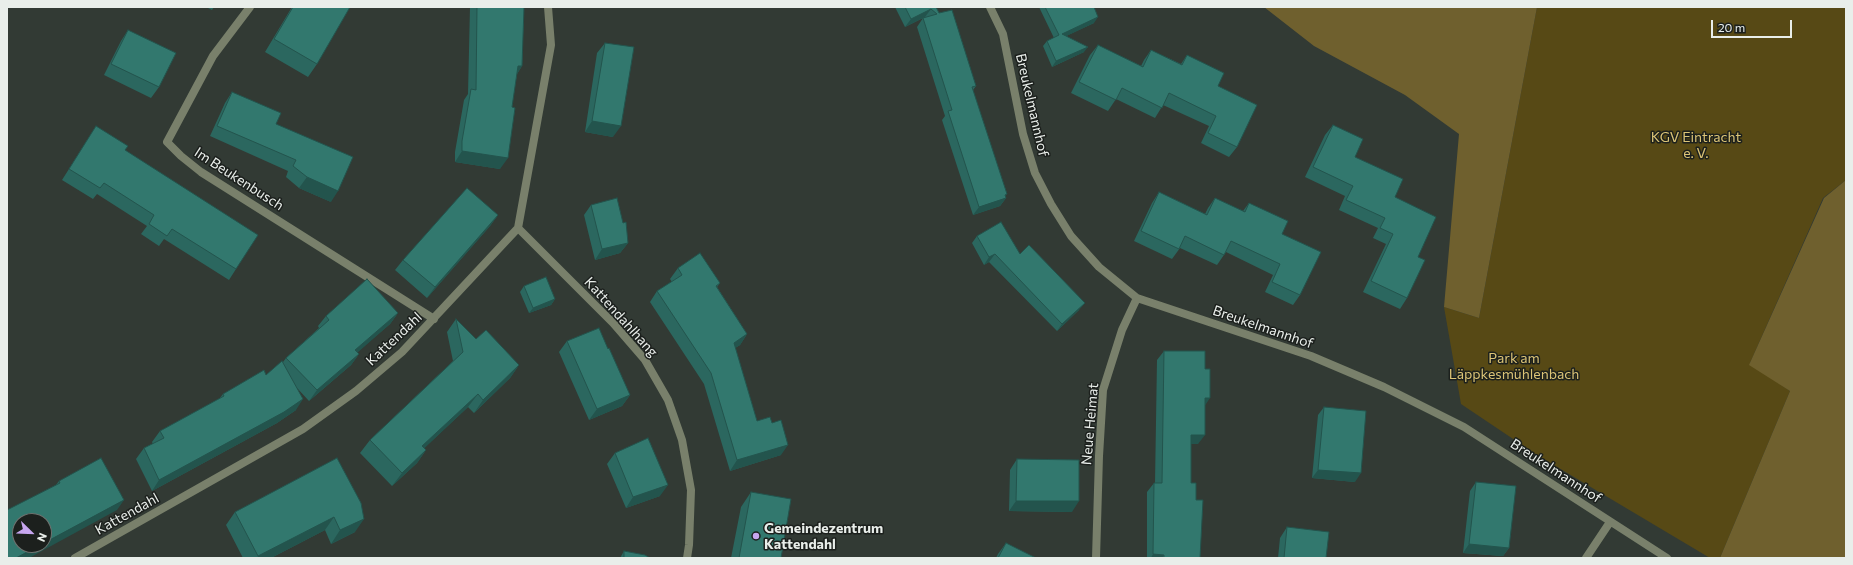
<!DOCTYPE html>
<meta charset="utf-8">
<style>
body{margin:0}
#map{position:relative;width:1853px;height:565px;overflow:hidden;background:#323a34;font-family:Commissioner,sans-serif}
canvas{display:block}
.frame{position:absolute;inset:0;border:8px solid #e9eeea;pointer-events:none}
.north{position:absolute;left:12px;top:513px;width:40px;height:40px;box-sizing:border-box;background:#1c201d;border:1px solid #6e726f;border-radius:50%;rotate:113deg;font-size:11px;font-weight:700;line-height:16px;text-align:center;color:#e9eeea}
.north::after{content:'';display:block;margin:auto;width:14px;height:18px;background:#c7a6ef;clip-path:polygon(50% 0,100% 100%,50% 72%,0 100%)}
.scale{position:absolute;left:1711px;top:20px;width:81px;height:18px;box-sizing:border-box;border:2px solid #e9eeea;border-top:0;padding-left:5px;font-size:12px;line-height:14px;white-space:nowrap;color:#e9eeea;-webkit-text-stroke:3px #1c201d;paint-order:stroke}
</style>
<div id="map">
<canvas width="1853" height="565"></canvas>
<div class="frame"></div>
<div class="north">N</div>
<div class="scale">20 m</div>
</div>
<script>
const g = document.querySelector('canvas').getContext('2d');
g.lineJoin = 'round';
function fillPath(path, color) { g.fillStyle = color; g.fill(path, 'evenodd'); }
const toPath = rows => new Path2D(rows.map(r => 'M' + r).join(''));
function strokePath(path, color, width, dash) { g.strokeStyle = color; g.lineWidth = width; g.lineCap = dash ? 'butt' : 'round'; g.setLineDash(dash || []); g.stroke(path); }
function write(font, color, halo, rows, align = 'center') {
  g.font = font + ' Commissioner,sans-serif'; g.lineWidth = 3; g.setLineDash([]); g.textBaseline = 'middle'; g.strokeStyle = halo; g.fillStyle = color; for (const [text, x, y, turn = 0] of rows) {
    g.save(); g.translate(x, y); g.rotate((+turn || 0) * Math.PI / 180); g.textAlign = isNaN(turn) ? turn : align; if (halo) g.strokeText(text, 0, 0); g.fillText(text, 0, 0); g.restore();
  }
}
const green = toPath([
 [1537,7,1846,7,1846,180,1823,198,1750,363,1790,391,1720,558,1710,558,1537,455,1461,404,1444,307,1479,318]
]);
const forest = toPath([
 [1264,7,1537,7,1479,318,1444,307,1459,134,1405,95,1314,46],
 [1846,180,1846,558,1720,558,1790,391,1749,365,1824,198]
]);
const street = toPath([
 [250,7,213,56,167,142,181,156,201,172,434,319],
 [990,7,1003,34,1023,134,1035,173,1051,204,1071,236,1099,267,1137,298,1311,356,1384,387,1464,427,1667,558],
 [518,228,613,323,645,360,668,400,682,440,691,490,689,545,687,558],
 [75,558,303,429,356,391,402,352,518,228,551,45,548,7],
 [1096,558,1099,456,1103,390,1122,330,1137,298],
 [1586,558,1610,522]
]);
const wall = toPath([
 [206,7,214,7,212,10],
 [292,7,350,7,317,64,308,77,265,52],
 [470,7,524,7,522,66,517,74,500,169,455,162,455,152,464,100,468,94],
 [895,7,936,7,976,86,973,90,1006,198,1000,206,973,215,942,120,945,116,917,27,923,18,925,18,925,17,905,27],
 [1039,7,1094,7,1094,23,1066,36,1084,52,1052,67,1043,46,1047,41,1054,38],
 [128,30,159,87,151,98,104,75,121,41],
 [605,43,613,137,585,132,597,53],
 [1098,45,1141,66,1144,60,1151,50,1181,64,1187,55,1218,86,1237,147,1229,157,1201,143,1209,126,1163,105,1155,118,1116,99,1108,111,1071,93,1090,55],
 [232,92,276,124,331,202,299,188,286,177,288,171,210,136,225,103],
 [1333,125,1355,157,1395,197,1418,257,1407,298,1400,309,1363,292,1386,244,1373,238,1378,228,1339,210,1345,196,1305,177,1325,135],
 [96,126,125,150,236,269,229,280,164,239,159,246,141,234,147,226,97,194,93,199,62,180],
 [1159,192,1205,214,1208,208,1215,198,1243,211,1249,203,1282,234,1300,295,1293,305,1265,292,1273,275,1226,252,1217,265,1180,248,1172,259,1134,241,1152,203],
 [591,205,628,243,620,253,595,260,584,215],
 [498,215,490,226,427,298,395,270,403,260],
 [977,236,1020,254,1079,310,1057,331,989,262,984,265,972,243],
 [678,268,720,283,717,287,747,334,740,345,735,348,757,421,781,455,730,471,704,384,650,302,657,291,672,282,670,279],
 [524,286,555,299,551,305,529,313,520,292],
 [398,313,390,324,357,352,359,354,351,365,309,401,297,388,296,410,277,423,152,491,136,459,144,448,153,444,152,442,160,431,219,399,223,394,266,375,283,362,286,358,319,328,318,326,326,316],
 [456,319,476,339,519,365,510,378,474,413,468,407,424,448,426,450,417,463,392,486,360,453,370,440,453,361,447,332],
 [567,341,608,349,630,395,622,406,589,420,559,352],
 [1164,351,1205,405,1198,444,1191,444,1191,483,1196,500,1200,558,1147,558,1147,492,1154,483,1155,483,1157,360],
 [1324,407,1355,482,1312,478,1318,415],
 [615,453,660,496,626,508,607,464],
 [337,458,355,532,331,544,325,530,271,558,243,558,226,525,235,512],
 [1017,459,1072,512,1009,511,1010,470],
 [59,481,117,510,55,486],
 [1476,482,1509,548,1503,556,1463,553,1470,491],
 [751,492,781,558,731,558,741,507],
 [1287,527,1326,558,1278,558,1280,538],
 [1006,543,1036,558,996,558,998,554],
 [624,551,650,558,620,558]
]);
const shadedWall = toPath([
 [931,9,925,17,905,27,911,19],
 [1098,17,1094,23,1058,40,1062,34],
 [1088,47,1084,52,1052,67,1056,61],
 [518,66,522,66,515,77],
 [592,121,621,126,613,137,585,132],
 [462,151,508,158,500,169,455,162],
 [307,177,338,191,331,202,299,188],
 [1007,194,1004,198,1006,198,1000,206,973,215,979,207],
 [498,215,490,226,427,298,435,287],
 [628,243,620,253,595,260,602,249],
 [995,254,989,262,984,265,989,257],
 [555,299,551,305,529,313,533,308],
 [1085,303,1079,310,1057,331,1062,324],
 [398,313,390,324,348,361,355,350],
 [747,334,740,345,726,354,734,343],
 [359,354,351,365,309,401,317,390],
 [519,365,510,378,474,413,483,400],
 [478,394,468,407,413,459,422,446],
 [630,395,622,406,589,420,597,409],
 [1205,398,1210,398,1204,407],
 [303,399,296,410,277,423,152,491,159,480],
 [1191,435,1205,435,1198,444,1184,444],
 [788,445,781,455,730,471,737,460],
 [426,450,417,463,392,486,402,473],
 [1318,470,1361,473,1355,482,1312,478],
 [668,485,660,496,626,508,633,497],
 [124,500,117,510,29,558,16,558,40,545,44,545,44,543],
 [1016,501,1079,501,1072,512,1009,511],
 [334,517,325,530,271,558,257,558,258,556],
 [364,519,355,532,331,544,340,530],
 [1469,544,1509,548,1503,556,1463,553],
 [1153,554,1164,555,1162,558,1151,558]
]);
const building = toPath([
 [293,7,350,7,317,64,274,39,293,7],
 [477,7,524,7,522,66,518,66,512,107,515,108,508,158,462,151,462,141,471,89,476,90,477,7],
 [905,7,936,7,939,13,952,10,976,86,972,87,1007,194,1005,195,1006,198,979,207,948,111,952,110,923,18,937,14,931,9,911,19,905,7],
 [1045,7,1094,7,1098,17,1062,34,1088,47,1056,61,1047,41,1059,35,1045,7],
 [128,30,176,53,159,87,111,64,128,30],
 [605,43,634,47,621,126,592,121,605,43],
 [1098,45,1143,67,1151,50,1182,65,1187,55,1224,73,1218,86,1257,105,1237,147,1208,133,1216,116,1169,93,1162,108,1122,88,1116,100,1079,82,1098,45],
 [232,92,281,113,276,124,353,157,338,191,307,177,293,166,296,160,217,126,232,92],
 [1333,125,1363,139,1355,157,1403,179,1395,197,1436,217,1418,257,1425,260,1407,298,1371,281,1393,234,1380,228,1385,218,1346,200,1353,186,1313,167,1333,125],
 [96,126,128,146,125,150,258,235,236,269,172,229,167,236,149,224,154,215,104,183,100,188,69,169,96,126],
 [467,188,498,215,435,287,403,260,467,188],
 [1159,192,1207,215,1215,198,1245,212,1249,203,1288,221,1282,234,1321,252,1300,295,1272,282,1280,264,1231,241,1224,255,1185,236,1179,249,1141,231,1159,192],
 [617,198,623,223,626,222,628,243,602,249,591,205,617,198],
 [1001,222,1020,254,1029,245,1085,303,1062,324,995,254,989,257,977,236,1001,222],
 [700,253,720,283,716,286,747,334,734,343,757,421,770,417,772,423,781,420,788,445,737,460,711,373,657,291,682,275,678,268,700,253],
 [546,277,555,299,533,308,524,286,546,277],
 [367,279,398,313,355,350,359,354,317,390,286,358,329,320,326,316,367,279],
 [456,319,476,339,486,330,519,365,483,400,478,394,422,446,426,450,402,473,370,440,463,352,456,319],
 [599,328,608,349,609,348,630,395,597,409,567,341,599,328],
 [1164,351,1205,351,1205,369,1210,369,1210,398,1205,398,1205,435,1191,435,1191,483,1196,483,1196,500,1203,500,1200,558,1164,558,1164,555,1153,554,1154,483,1162,483,1164,351],
 [282,361,303,399,284,412,159,480,144,448,164,438,160,431,224,396,223,394,264,370,266,375,282,361],
 [1324,407,1366,411,1361,473,1318,470,1324,407],
 [648,438,668,485,633,497,615,453,648,438],
 [101,458,124,500,44,543,44,521,20,521,20,545,40,545,16,558,7,558,7,510,60,483,59,481,101,458],
 [337,458,361,503,364,519,340,530,334,517,258,556,235,512,337,458],
 [1017,459,1079,460,1079,501,1016,501,1017,459],
 [1476,482,1516,486,1509,548,1469,544,1476,482],
 [751,492,791,499,781,558,739,558,751,492],
 [1287,527,1329,532,1326,558,1284,558,1287,527],
 [1006,543,1036,558,998,558,1006,543],
 [624,551,645,555,650,558,624,558,624,551]
]);
const markers = [
 [756,536,4,"#c7a6ef"]
];
const streetNames = [
 ["Breukelmannhof",1032,105,77],
 ["Im Beukenbusch",239,179,33],
 ["Kattendahlhang",621,317,48],
 ["Breukelmannhof",1263,327,19],
 ["Kattendahl",394,339,-43],
 ["Neue Heimat",1090,424,-85],
 ["Breukelmannhof",1556,471,33],
 ["Kattendahl",127,514,-29]
];
const parkNames = [
 ["KGV Eintracht",1696,137],
 ["e. V.",1696,153],
 ["Park am",1514,358],
 ["Läppkesmühlenbach",1514,374]
];
const poiNames = [
 ["Gemeindezentrum",764,528],
 ["Kattendahl",764,544]
];
fillPath(green, '#574915');
fillPath(forest, '#6f602e');
strokePath(street, '#79806b', 8);
fillPath(wall, '#2b675f');
fillPath(shadedWall, '#23544d');
fillPath(building, '#32786e');
strokePath(building, '#23544d', 1);
for (const [x, y, r, color] of markers) { const dot = new Path2D(); dot.arc(x, y, r, 0, 2 * Math.PI); g.fillStyle = color; g.fill(dot); strokePath(dot, '#1c201d', 1.5); }
write('14px', '#e9eeea', '#1c201d', streetNames);
write('14px', '#dcc476', '#1c201d', parkNames);
write('bold 14px', '#e9eeea', '#1c201d', poiNames, 'left');
</script>
